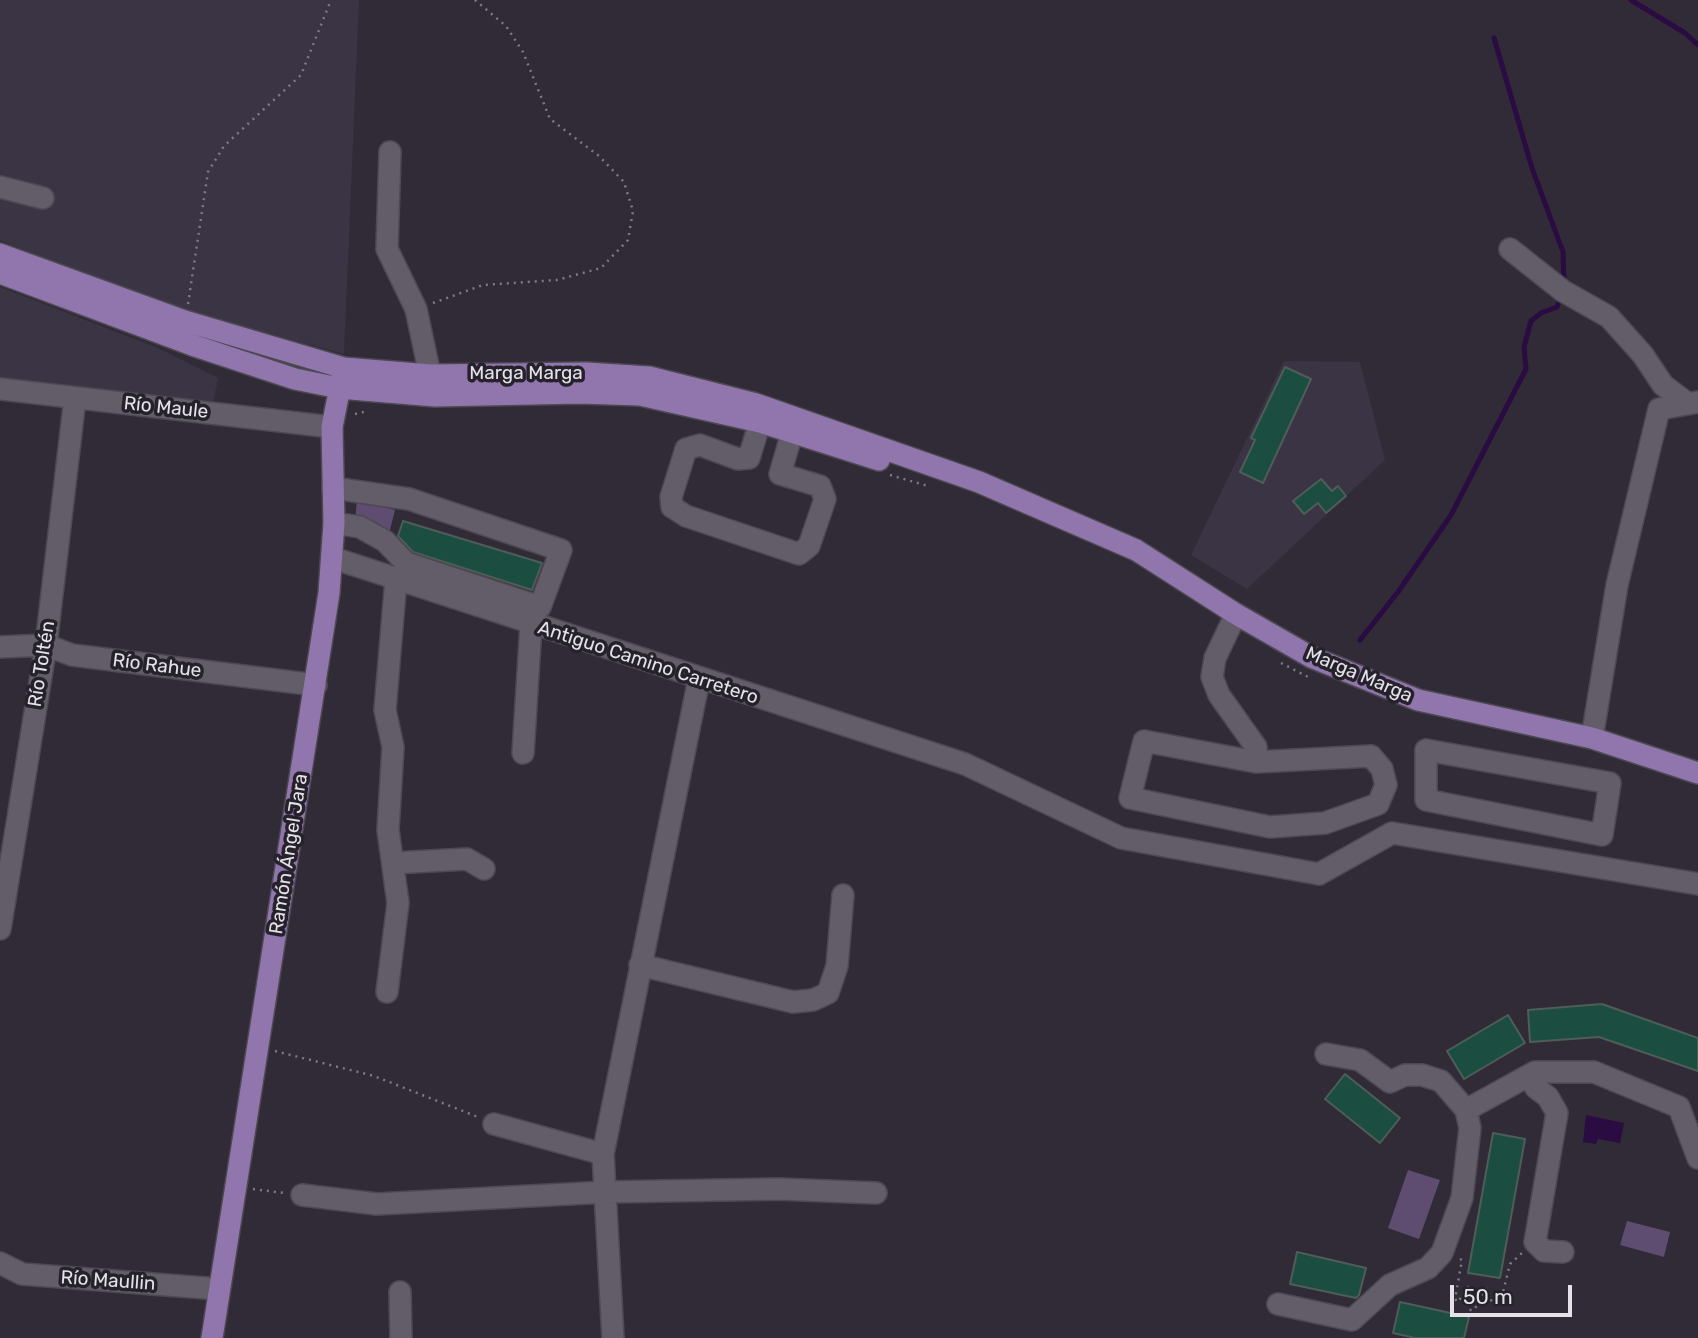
<!DOCTYPE html>
<meta charset="utf-8">
<style>
body{margin:0}
#map{position:relative;width:1698px;height:1338px;overflow:hidden;background:#302b36;font-family:Rubik,sans-serif}
canvas{display:block}
.scale{position:absolute;left:1450px;top:1285px;width:122px;height:32px;box-sizing:border-box;border:4px solid #e5e1e8;border-top:0;padding-left:9px;font-size:21px;line-height:24px;white-space:nowrap;color:#e5e1e8;-webkit-text-stroke:5px #26222c;paint-order:stroke}
</style>
<div id="map">
<canvas width="1698" height="1338"></canvas>
<div class="scale">50 m</div>
</div>
<script>
const g = document.querySelector('canvas').getContext('2d');
g.lineJoin = 'round';
function fillPath(path, color) { g.fillStyle = color; g.fill(path, 'evenodd'); }
const toPath = rows => new Path2D(rows.map(r => 'M' + r).join(''));
function strokePath(path, color, width, dash) { g.strokeStyle = color; g.lineWidth = width; g.lineCap = dash ? 'butt' : 'round'; g.setLineDash(dash || []); g.stroke(path); }
function write(font, color, halo, rows, align = 'center') {
  g.font = font + ' Rubik,sans-serif'; g.lineWidth = 7; g.setLineDash([]); g.textBaseline = 'middle'; g.strokeStyle = halo; g.fillStyle = color; for (const [text, x, y, turn = 0] of rows) {
    g.save(); g.translate(x, y); g.rotate((+turn || 0) * Math.PI / 180); g.textAlign = isNaN(turn) ? turn : align; if (halo) g.strokeText(text, 0, 0); g.fillText(text, 0, 0); g.restore();
  }
}
const built = toPath([
 [0,0,359,0,344,354,139,298,0,240],
 [0,287,158,348,218,378,213,404,0,381],
 [1284,361,1360,362,1385,460,1247,589,1191,555]
]);
const green = toPath([
 [357,499,395,510,390,530,386,535,355,522],
 [1408,1170,1440,1180,1419,1239,1388,1228],
 [1627,1221,1670,1232,1664,1257,1620,1245]
]);
const water = toPath([
 [1586,1115,1624,1123,1620,1143,1598,1139,1596,1144,1583,1142]
]);
const stream = toPath([
 [1631,0,1685,33,1698,45],
 [1494,38,1532,168,1563,252,1564,285],
 [1360,640,1398,592,1451,515,1526,369,1524,347,1531,321,1541,313,1557,307,1561,295]
]);
const building = toPath([
 [1285,367,1311,379,1263,483,1240,472,1255,440,1251,438,1285,367],
 [1321,479,1332,491,1338,486,1346,496,1326,513,1318,503,1304,514,1293,501,1321,479],
 [403,521,542,563,532,590,413,552,398,536,403,521],
 [1602,1004,1698,1038,1698,1071,1599,1037,1530,1042,1528,1010,1602,1004],
 [1508,1015,1525,1043,1464,1079,1447,1051,1508,1015],
 [1345,1074,1400,1118,1380,1143,1325,1099,1345,1074],
 [1493,1133,1525,1139,1500,1278,1468,1273,1493,1133],
 [1297,1252,1366,1268,1359,1295,1356,1298,1290,1284,1297,1252],
 [1400,1302,1469,1317,1464,1338,1415,1338,1393,1333,1400,1302]
]);
const path = toPath([
 [433,303,483,285,557,280,601,268,628,240,633,211,624,182,599,156,550,119,523,52,506,26,475,0],
 [188,304,208,172,224,146,301,75,331,0],
 [355,414,368,411],
 [890,475,928,486],
 [1281,663,1312,679],
 [275,1051,374,1076,478,1117],
 [253,1189,284,1193],
 [1460,1259,1462,1260,1455,1299,1458,1302,1468,1287,1472,1288,1469,1310,1474,1310,1487,1288,1492,1303,1502,1296,1510,1264,1522,1253]
]);
const minor = toPath([
 [390,152,387,249,416,309,430,375],
 [0,187,43,198],
 [1510,249,1563,291,1609,317,1643,355,1663,385,1687,403],
 [0,389,332,427],
 [760,422,749,458,738,459,700,445,686,449,671,497,672,507,686,516,799,554,809,546,825,499,820,486,780,474,792,433],
 [333,488,409,499,561,550,540,607,406,563,385,541,360,527,334,523],
 [333,558,965,764,1121,838,1319,874,1392,833,1698,884],
 [1236,614,1215,658,1212,677,1219,695,1256,747,1256,762,1144,741,1130,798,1270,827,1325,823,1378,804,1386,785,1382,769,1371,756,1256,762],
 [0,647,46,645,72,655,316,685],
 [1592,738,1617,585,1659,409,1698,402],
 [1426,750,1610,783,1602,835,1426,800,1426,750],
 [523,753,531,625],
 [393,863,467,859,484,869],
 [0,929,46,645,75,398],
 [640,965,793,1002,813,1000,828,993,837,966,843,895],
 [387,992,398,903,388,830,393,747,385,710,396,579],
 [1528,1076,1536,1088,1548,1097,1557,1113,1535,1242,1544,1251,1563,1252],
 [1466,1110,1535,1072,1594,1072,1679,1107,1698,1158],
 [494,1124,603,1154],
 [302,1195,377,1204,607,1192,779,1189,876,1193],
 [0,1263,22,1274,219,1289],
 [400,1292,401,1338],
 [1278,1304,1352,1320,1390,1285,1428,1268,1442,1253,1462,1198,1470,1128,1466,1110,1441,1081,1422,1075,1405,1075,1390,1082,1360,1060,1326,1054],
 [613,1338,603,1154,699,679]
]);
const major = toPath([
 [0,254,185,321,344,368,430,375,586,373,649,377,756,404,979,482,1136,550,1236,614,1311,657,1418,700,1592,738,1698,773],
 [0,273,192,345,295,379,339,388,435,396,580,393,640,395,760,422,879,460],
 [212,1338,329,593,334,523,332,427,342,377]
]);
const streetNames = [
 ["Marga Marga",526,374],
 ["Río Maule",166,408,6],
 ["Antiguo Camino Carretero",648,663,18],
 ["Río Toltén",42,664,-81],
 ["Río Rahue",157,666,7],
 ["Marga Marga",1359,675,23],
 ["Ramón Ángel Jara",289,854,-81],
 ["Río Maullin",108,1281,4]
];
fillPath(built, '#3b3444');
fillPath(green, '#5e4d70');
fillPath(water, '#2a0b42');
strokePath(stream, '#2a0b42', 5);
fillPath(building, '#1b4e41');
strokePath(building, '#4f5d58', 2);
strokePath(minor, '#4d4952', 24);
strokePath(major, '#4d4952', 24);
strokePath(path, '#7f7a84', 2.5, [2, 5]);
strokePath(minor, '#625d68', 21);
strokePath(major, '#9176ae', 21);
write('19px', '#e5e1e8', '#26222c', streetNames);
</script>
